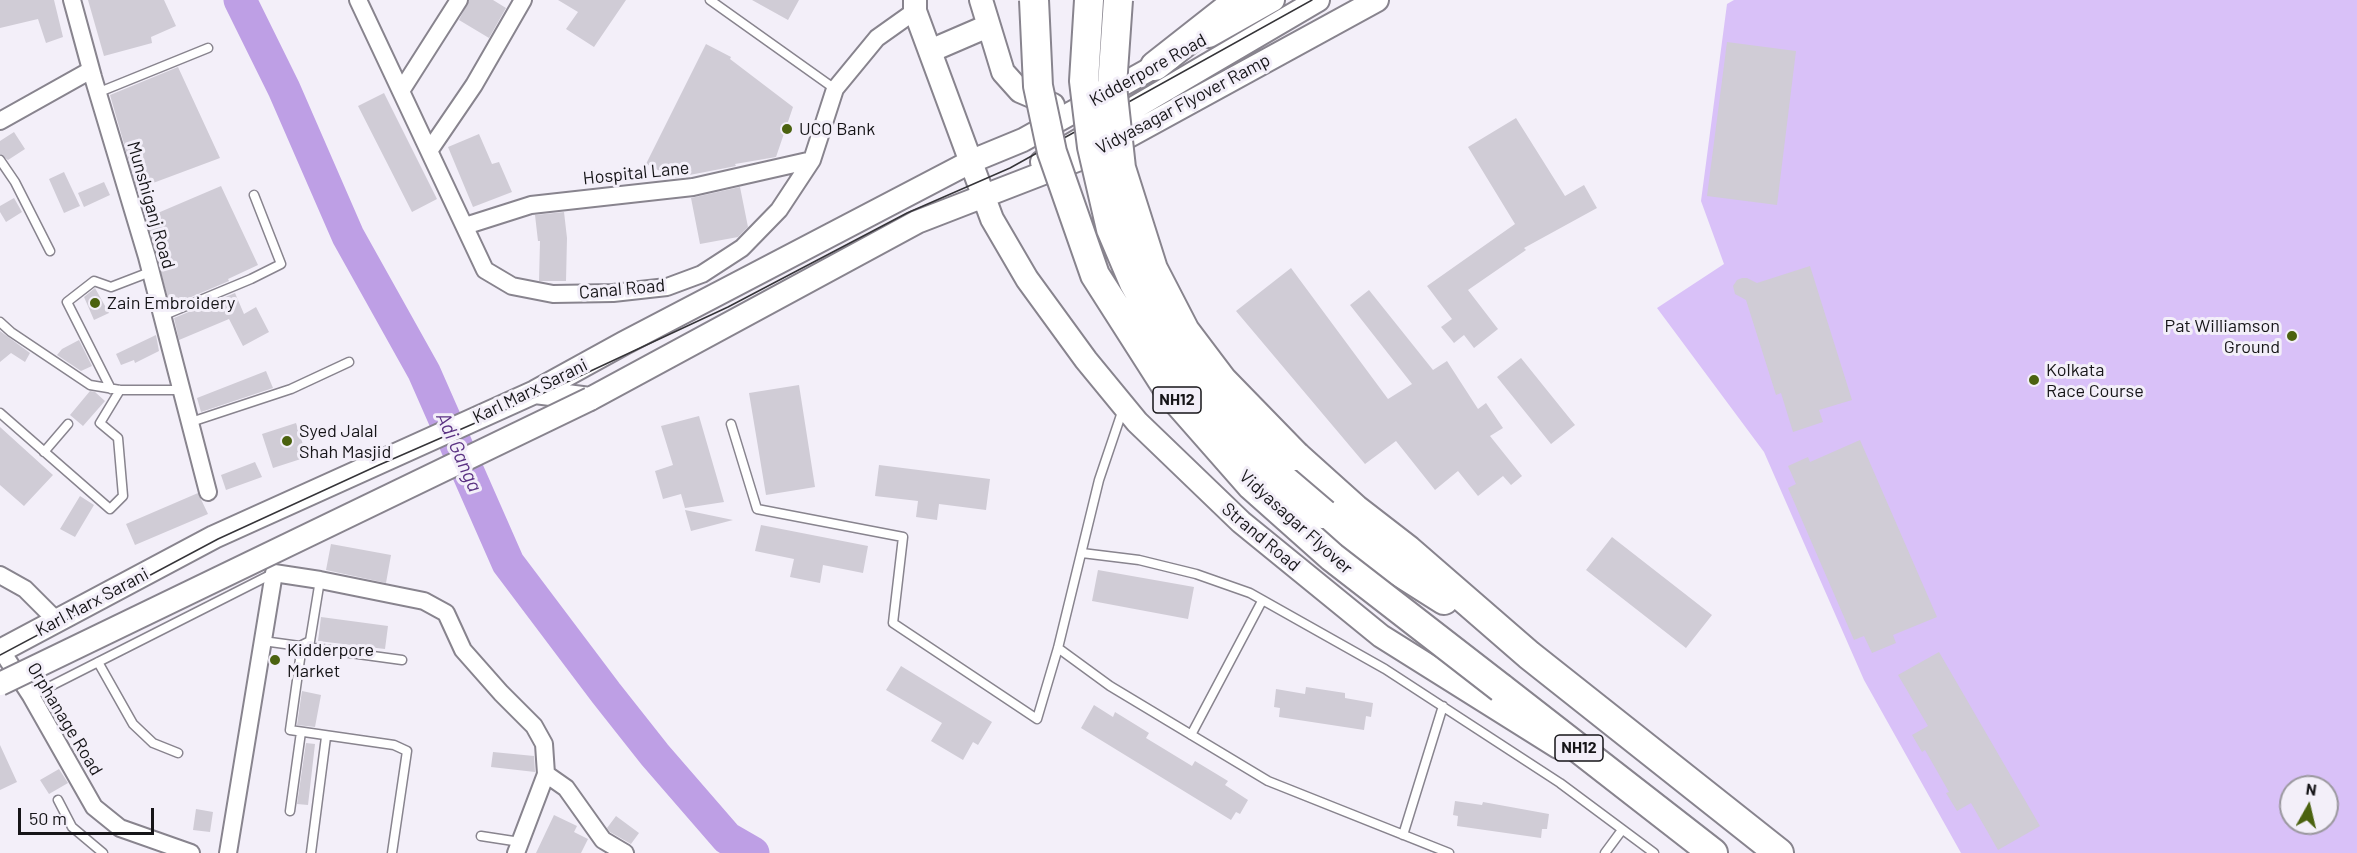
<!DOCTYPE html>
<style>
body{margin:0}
#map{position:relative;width:2357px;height:853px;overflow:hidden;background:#f3eff9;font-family:Barlow,sans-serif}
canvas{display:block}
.north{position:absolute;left:2279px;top:775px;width:60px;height:60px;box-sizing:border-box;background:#f3eff9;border:2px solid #9b989f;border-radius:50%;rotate:8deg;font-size:16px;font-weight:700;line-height:24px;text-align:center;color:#161518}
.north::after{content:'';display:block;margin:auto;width:21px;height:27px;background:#4b620f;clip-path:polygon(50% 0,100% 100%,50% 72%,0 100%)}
.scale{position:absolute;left:18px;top:808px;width:136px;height:27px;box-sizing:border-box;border:3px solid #161518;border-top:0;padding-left:8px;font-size:18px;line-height:21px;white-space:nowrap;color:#161518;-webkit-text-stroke:4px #f3eff9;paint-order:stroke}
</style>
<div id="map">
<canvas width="2357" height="853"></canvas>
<div class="north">N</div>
<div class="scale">50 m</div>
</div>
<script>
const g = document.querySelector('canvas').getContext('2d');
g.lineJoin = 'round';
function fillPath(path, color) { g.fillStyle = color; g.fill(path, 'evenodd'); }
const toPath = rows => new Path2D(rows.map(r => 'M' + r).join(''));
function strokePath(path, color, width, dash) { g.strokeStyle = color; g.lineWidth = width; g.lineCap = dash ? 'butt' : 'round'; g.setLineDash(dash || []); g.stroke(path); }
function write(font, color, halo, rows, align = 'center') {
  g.font = font + ' Barlow,sans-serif'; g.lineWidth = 6; g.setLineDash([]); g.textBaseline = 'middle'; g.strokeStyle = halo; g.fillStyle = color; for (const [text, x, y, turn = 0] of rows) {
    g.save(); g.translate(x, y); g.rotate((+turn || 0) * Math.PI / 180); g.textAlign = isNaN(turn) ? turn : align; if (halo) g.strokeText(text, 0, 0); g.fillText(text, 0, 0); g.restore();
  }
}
const green = toPath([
 [1734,0,2357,0,2357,853,1961,853,1864,680,1764,452,1657,308,1724,264,1701,201,1727,4],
 [2291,787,2327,787,2327,823,2291,823]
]);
const river = toPath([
 [240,0,284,89,348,236,424,372,508,563,606,693,655,755,727,838,753,853]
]);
const building = toPath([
 [0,0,54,0,63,37,46,43,38,19,0,28],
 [88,0,164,0,176,26,151,37,152,43,104,56],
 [469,0,493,0,506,8,489,38,459,20],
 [558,0,626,0,594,47,566,29,578,12],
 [752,0,799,0,788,20],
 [1727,42,1796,51,1777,205,1707,196],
 [706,44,731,57,730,59,793,107,776,157,735,164,736,166,674,178,646,164],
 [178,67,220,158,137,189,110,95],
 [384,93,437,199,412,212,358,106],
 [1516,118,1565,196,1584,185,1597,208,1524,248,1526,250,1468,290,1498,329,1474,348,1464,335,1454,343,1441,327,1452,319,1427,286,1515,224,1468,147],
 [14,132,25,149,8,160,0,154,0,141],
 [479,134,492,164,499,162,512,192,473,207,448,147],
 [64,172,80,206,64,213,49,179],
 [104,182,110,195,84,207,78,193],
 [221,186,258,265,228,279,229,281,170,306,146,218],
 [740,187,748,227,738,237,700,244,691,198],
 [14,198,22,212,6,222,0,212,0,206],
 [564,212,567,238,566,281,539,281,540,241,538,241,535,215],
 [1810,266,1852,400,1819,410,1823,422,1793,432,1781,393,1776,395,1746,300,1735,294,1733,286,1737,280,1742,278,1747,278,1757,283],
 [1291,268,1388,399,1412,384,1350,305,1369,290,1433,370,1447,361,1478,409,1486,403,1503,428,1490,436,1522,476,1511,485,1503,476,1478,496,1458,471,1435,490,1396,441,1365,464,1236,311],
 [95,288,109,313,94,320,84,297],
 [235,293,244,314,256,307,269,332,243,346,229,319,179,340,174,318],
 [0,331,30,353,25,362,11,353,0,362],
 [156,335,159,351,135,363,134,360,121,365,116,354],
 [79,340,92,366,81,371,57,355,62,349],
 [1521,358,1575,425,1551,444,1497,377],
 [266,371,273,388,201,412,197,398],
 [799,385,815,487,766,495,749,393],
 [90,391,95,392,105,401,83,426,70,415],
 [699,416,724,502,685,508,681,494,663,499,655,471,673,465,661,426],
 [296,423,307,457,273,468,262,434],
 [0,427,53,475,24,506,0,485],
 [1860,440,1937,617,1893,635,1896,643,1872,653,1864,636,1854,640,1788,488,1796,484,1788,466,1808,457,1810,462],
 [255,462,262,477,226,490,221,475],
 [879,465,990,479,986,510,939,504,937,520,916,517,918,501,875,496],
 [198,493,208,514,135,545,126,524],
 [80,496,94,505,75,537,60,529],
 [685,510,733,520,691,531],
 [761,525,868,546,863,573,823,565,820,583,790,577,794,559,755,551],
 [1612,537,1712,615,1686,648,1586,570],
 [331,544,391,555,386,583,326,570],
 [1098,570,1194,587,1188,619,1092,601],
 [321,617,388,626,385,649,318,641],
 [1939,652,2040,826,1998,850,1971,803,1957,811,1946,793,1949,792,1925,750,1922,752,1912,735,1928,726,1898,675],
 [901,666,992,722,978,745,973,742,963,760,931,741,942,723,886,690],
 [1306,687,1345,693,1345,698,1373,703,1371,717,1366,716,1364,730,1279,717,1280,708,1274,707,1276,689,1305,694],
 [302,691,321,695,315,727,297,725],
 [1094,705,1113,717,1115,712,1149,733,1146,738,1192,766,1195,761,1228,781,1225,785,1248,800,1240,814,1236,812,1231,820,1081,728],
 [306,743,315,744,308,805,297,804],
 [0,745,17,782,0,790],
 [493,752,534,756,535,772,491,767],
 [59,769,68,783,49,794,40,780],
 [1455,801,1482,805,1483,802,1549,814,1547,829,1542,829,1541,838,1457,826,1458,816,1453,815],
 [196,809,213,812,210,832,193,830],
 [554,815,577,826,574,832,588,839,581,853,536,853],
 [616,816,639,833,631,844,610,832,607,828]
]);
const lane = toPath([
 [710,0,835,89],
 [97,93,208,48],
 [0,160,15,182,50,251],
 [162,316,251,279,281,264,254,195],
 [0,322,11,332,90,385,120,390,182,390],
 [111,389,67,302,94,281,111,287,150,272],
 [0,413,110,509,123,496,118,438,100,423,120,390],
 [191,422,291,389,349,362],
 [731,424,757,509,903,537,893,623,1037,719,1058,648,1099,480,1123,409],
 [44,452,68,424],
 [1082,553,1139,560,1196,574,1250,593,1385,669,1560,783,1654,853],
 [320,580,310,641,302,645,290,730,394,745,407,751,392,853],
 [263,641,402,660],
 [1058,648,1110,686,1268,781,1449,853],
 [98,662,133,724,153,743,178,753],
 [31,696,274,573],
 [1191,735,1262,601],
 [58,800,72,827,103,853],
 [290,811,301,732],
 [1403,835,1443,706],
 [481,836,520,842],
 [311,853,326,737],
 [1605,853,1622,830]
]);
const street = toPath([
 [72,0,93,77,147,257,208,492],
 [358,0,485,270,512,286,553,294,613,293,667,287,702,274,742,248,779,210,812,160,835,89,877,38,915,11],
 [401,91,459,0],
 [0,121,91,70],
 [429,151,474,85,523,0],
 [465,226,531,205,693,187,812,160],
 [0,575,25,589,57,621],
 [1,650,31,696,94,807,120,828,191,853],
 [546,774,566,788,603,840,625,853],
 [228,853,274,573,320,580,424,601,446,613,463,650,501,693,534,726,544,744,546,774,516,853]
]);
const secondary = toPath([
 [915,0,915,11,992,219,1027,279,1086,360,1137,422,1241,522,1381,636,1558,747],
 [981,0,1003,72,1020,91,1053,105],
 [1209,36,1273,0],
 [930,51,988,26],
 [1042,162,1318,0],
 [535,392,590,399,917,222,1103,150,1377,0],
 [0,651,214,537,535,392,624,343,972,161,1023,140,1170,58]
]);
const highway = toPath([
 [1155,66,1239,0],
 [1296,456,1355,509,1408,550,1529,655,1779,853],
 [1324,514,1395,569,1444,600],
 [1501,688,1713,853]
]);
const tram = toPath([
 [0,655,218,539,379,465,537,396,728,307,907,213,1010,168,1312,0]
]);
const secondaryBridge = toPath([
 [0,684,590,399]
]);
const highwayBridge = toPath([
 [1034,0,1038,86,1052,152,1095,275,1171,394,1251,485,1332,557,1501,688],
 [1089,0,1084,81,1092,147,1111,229,1134,283,1165,339,1200,390,1263,462,1324,514],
 [1118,0,1112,86,1121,168,1153,269,1185,331,1222,380,1296,456]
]);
const markers = [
 [787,129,6,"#4b620f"],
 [95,303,6,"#4b620f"],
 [2292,336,6,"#4b620f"],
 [2034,380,6,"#4b620f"],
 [287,441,6,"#4b620f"],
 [275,660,6,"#4b620f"]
];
const shields = [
 [1177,400,48],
 [1579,748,48]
];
const shieldNames = [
 ["NH12",1177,400],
 ["NH12",1579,748]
];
const streetNames = [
 ["Kidderpore Road",1148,70,-29],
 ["Vidyasagar Flyover Ramp",1183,104,-28],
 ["Hospital Lane",636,173,-6],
 ["Munshiganj Road",151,205,74],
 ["Canal Road",622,289,-5],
 ["Karl Marx Sarani",530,391,-26],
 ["Vidyasagar Flyover",1296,522,42],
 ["Strand Road",1261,537,40],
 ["Karl Marx Sarani",92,602,-28],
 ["Orphanage Road",65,719,59]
];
const poiNames = [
 ["UCO Bank",799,129],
 ["Zain Embroidery",107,303],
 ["Pat Williamson",2280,326,"right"],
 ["Ground",2280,347,"right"],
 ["Kolkata",2046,370],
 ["Race Course",2046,391],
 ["Syed Jalal",299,431],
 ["Shah Masjid",299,452],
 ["Kidderpore",287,650],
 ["Market",287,671]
];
const waterNames = [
 ["Adi Ganga",459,452,66]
];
fillPath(green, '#d9c1f8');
strokePath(river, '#be9fe5', 33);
fillPath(building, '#d0ccd6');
strokePath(lane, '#88848e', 11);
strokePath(street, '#88848e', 20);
strokePath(secondary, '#88848e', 26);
strokePath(highway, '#88848e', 32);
strokePath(lane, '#fff', 8);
strokePath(street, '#fff', 16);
strokePath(secondary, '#fff', 22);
strokePath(highway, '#fff', 28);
strokePath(tram, '#353438', 1.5);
strokePath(secondaryBridge, '#88848e', 26, []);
strokePath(highwayBridge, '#88848e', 32, []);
strokePath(secondaryBridge, '#fff', 22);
strokePath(highwayBridge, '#fff', 28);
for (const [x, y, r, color] of markers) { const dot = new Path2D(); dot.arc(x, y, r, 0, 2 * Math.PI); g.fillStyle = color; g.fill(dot); strokePath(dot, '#f3eff9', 2); }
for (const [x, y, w] of shields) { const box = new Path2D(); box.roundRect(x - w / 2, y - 13, w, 26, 4.5); g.fillStyle = '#f3eff9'; g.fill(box); strokePath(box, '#161518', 1.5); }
write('bold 16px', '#161518', null, shieldNames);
write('18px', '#161518', '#f3eff9', streetNames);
write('18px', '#161518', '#f3eff9', poiNames, 'left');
write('italic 20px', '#5a3182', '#f3eff9', waterNames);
</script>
